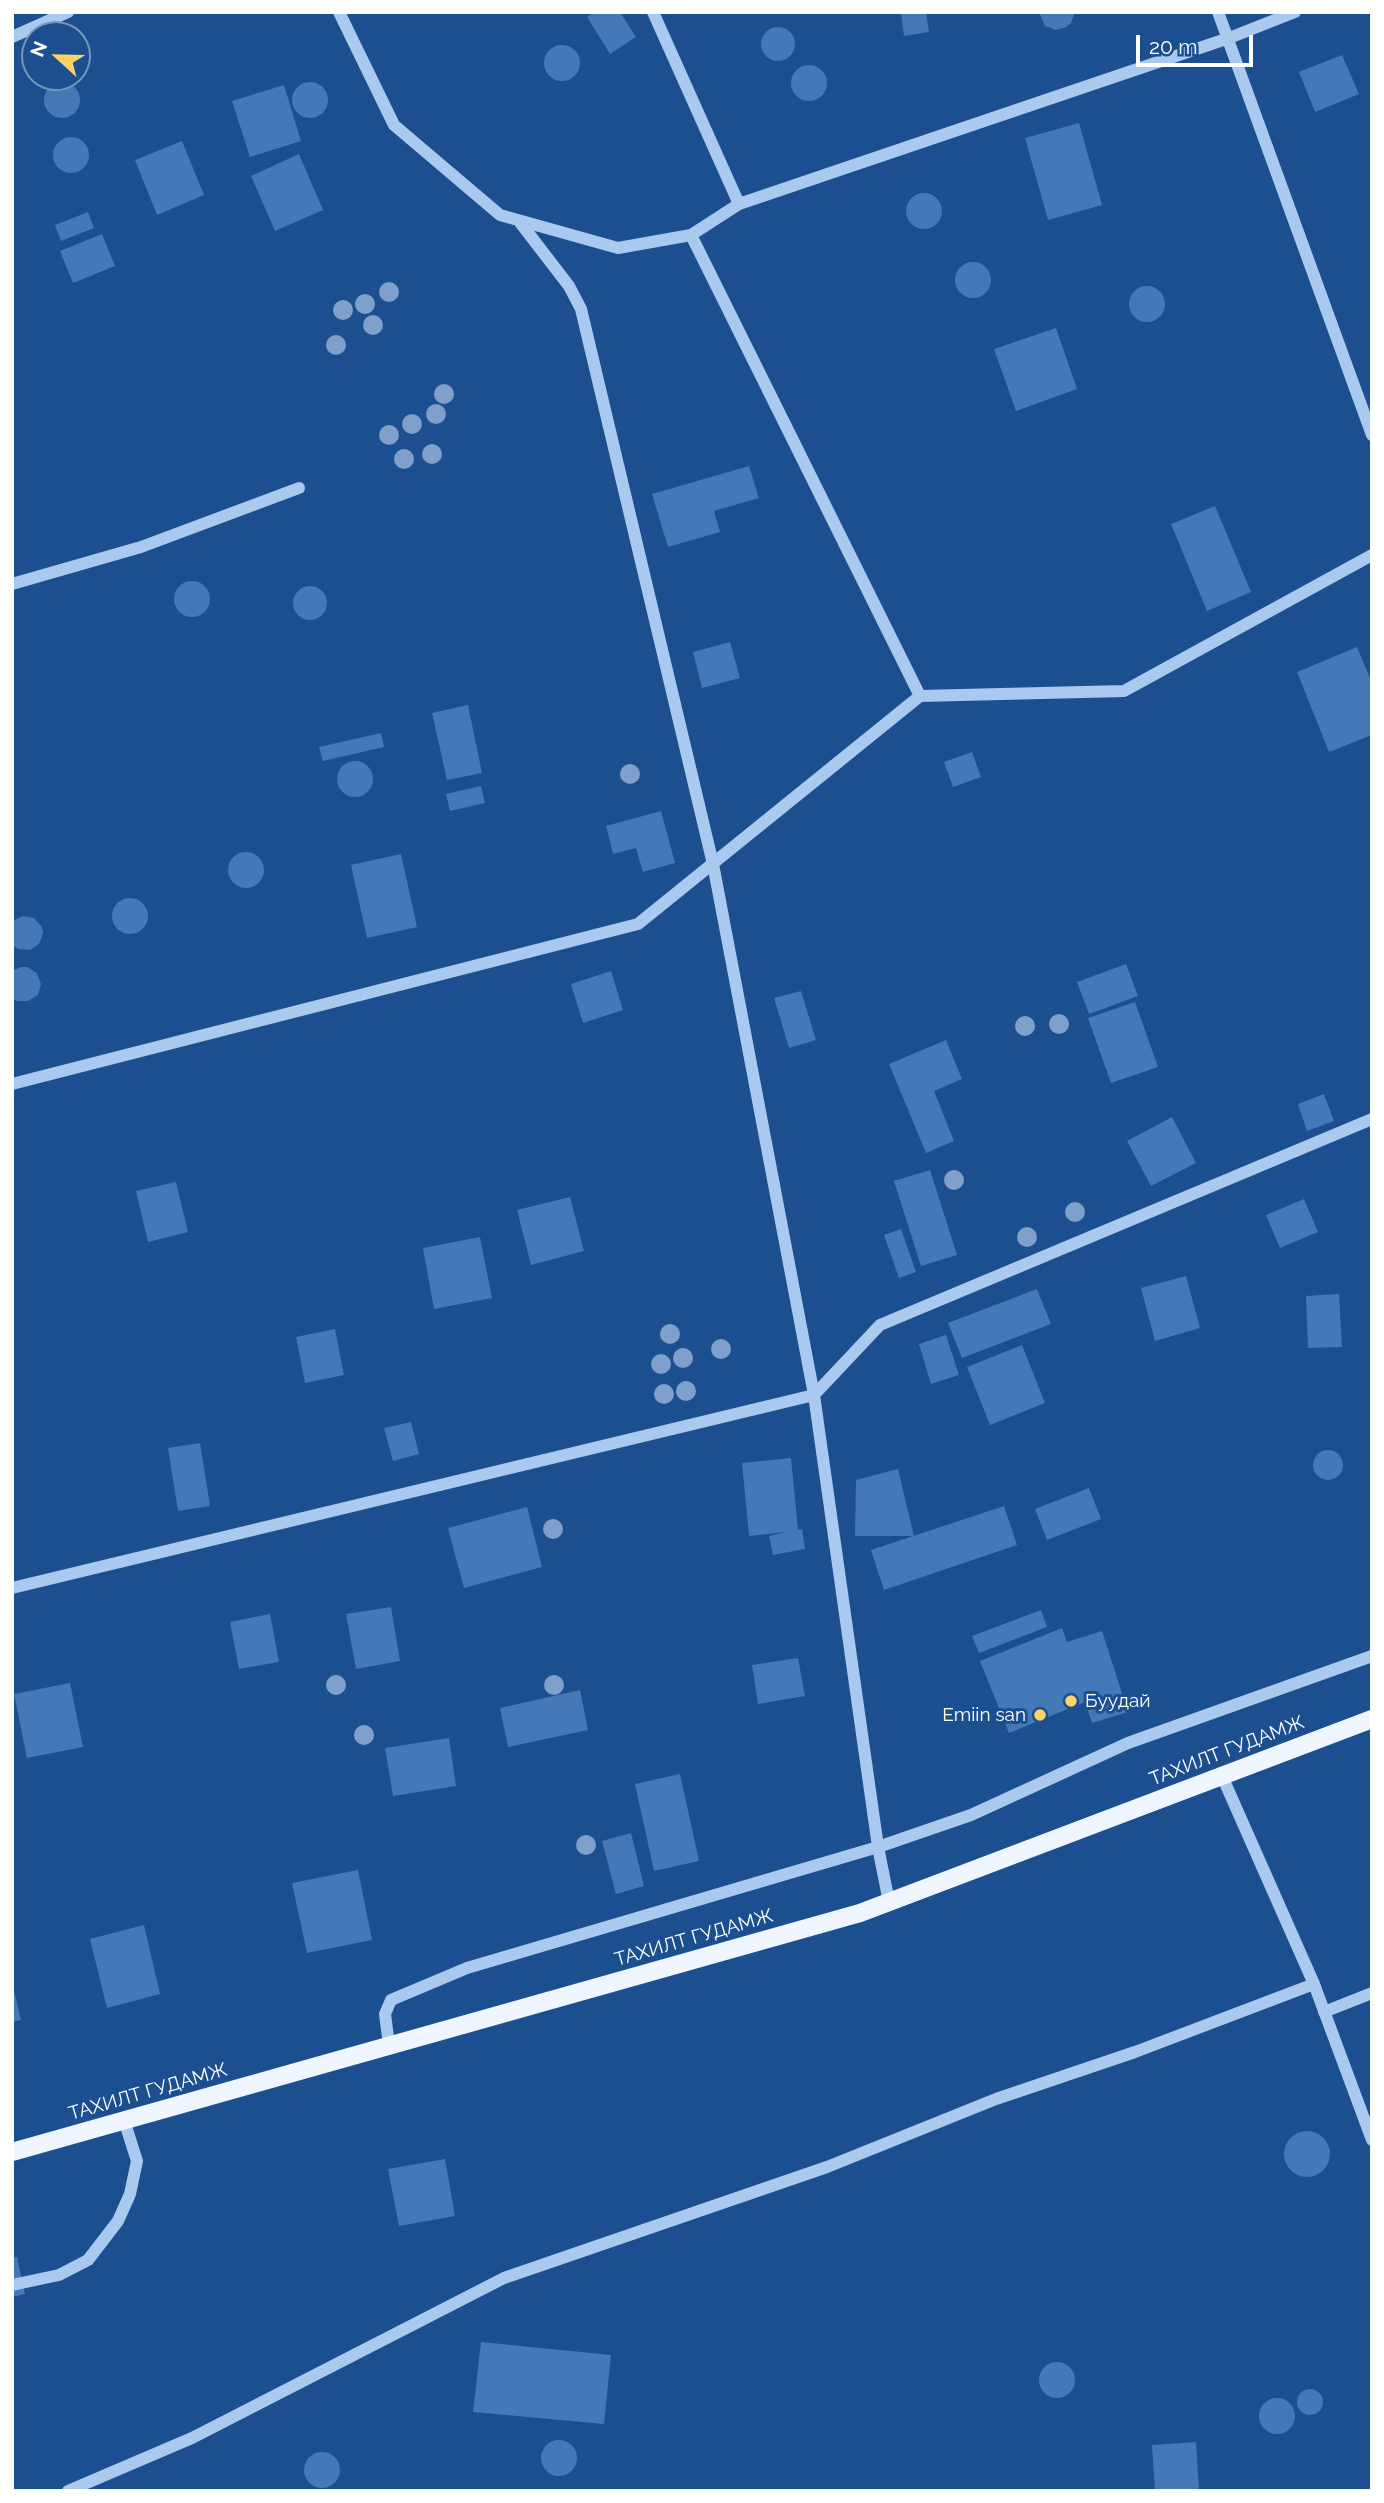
<!DOCTYPE html>
<meta charset="utf-8">
<style>
body{margin:0}
#map{position:relative;width:1384px;height:2503px;overflow:hidden;background:#1b4f8f;font-family:Raleway,sans-serif}
canvas{display:block}
.frame{position:absolute;inset:0;border:14px solid #fff;pointer-events:none}
.north{position:absolute;left:21px;top:21px;width:70px;height:70px;box-sizing:border-box;background:#1b4f8f;border:2px solid #7695bc;border-radius:50%;rotate:292deg;font-size:19px;font-weight:700;line-height:28px;text-align:center;color:#fff}
.north::after{content:'';display:block;margin:auto;width:24px;height:32px;background:#ffd166;clip-path:polygon(50% 0,100% 100%,50% 72%,0 100%)}
.scale{position:absolute;left:1136px;top:35px;width:117px;height:32px;box-sizing:border-box;border:4px solid #fff;border-top:0;padding-left:9px;font-size:21px;line-height:24px;white-space:nowrap;color:#fff;-webkit-text-stroke:5px #1b4f8f;paint-order:stroke}
</style>
<div id="map">
<canvas width="1384" height="2503"></canvas>
<div class="frame"></div>
<div class="north">N</div>
<div class="scale">20 m</div>
</div>
<script>
const g = document.querySelector('canvas').getContext('2d');
g.lineJoin = 'round';
function fillPath(path, color) { g.fillStyle = color; g.fill(path, 'evenodd'); }
const toPath = rows => new Path2D(rows.map(r => 'M' + r).join(''));
function strokePath(path, color, width, dash) { g.strokeStyle = color; g.lineWidth = width; g.lineCap = dash ? 'butt' : 'round'; g.setLineDash(dash || []); g.stroke(path); }
function write(font, color, halo, rows, align = 'center') {
  g.font = font + ' Raleway,sans-serif'; g.lineWidth = 6; g.setLineDash([]); g.textBaseline = 'middle'; g.strokeStyle = halo; g.fillStyle = color; for (const [text, x, y, turn = 0] of rows) {
    g.save(); g.translate(x, y); g.rotate((+turn || 0) * Math.PI / 180); g.textAlign = isNaN(turn) ? turn : align; if (halo) g.strokeText(text, 0, 0); g.fillText(text, 0, 0); g.restore();
  }
}
const building = toPath([
 [595,12,620,12,636,37,610,54,587,17],
 [901,12,926,12,929,32,904,36],
 [1039,12,1075,12,1071,23,1066,27,1056,30,1045,26],
 '761 44a17 17 0 1 1 34 0a17 17 0 1 1-34 0Z',
 '544 63a18 18 0 1 1 36 0a18 18 0 1 1-36 0Z',
 [1342,55,1359,94,1315,112,1299,72],
 '791 83a18 18 0 1 1 36 0a18 18 0 1 1-36 0Z',
 '292 100a18 18 0 1 1 36 0a18 18 0 1 1-36 0Z',
 '44 100a18 18 0 1 1 36 0a18 18 0 1 1-36 0Z',
 [284,85,301,141,250,157,232,101],
 [1079,123,1102,205,1048,220,1025,138],
 '53 155a18 18 0 1 1 36 0a18 18 0 1 1-36 0Z',
 [182,141,204,195,157,215,135,160],
 [299,154,323,210,275,231,251,176],
 '906 211a18 18 0 1 1 36 0a18 18 0 1 1-36 0Z',
 [88,212,94,228,61,241,55,225],
 [102,234,115,266,73,283,60,251],
 '955 280a18 18 0 1 1 36 0a18 18 0 1 1-36 0Z',
 '1129 304a18 18 0 1 1 36 0a18 18 0 1 1-36 0Z',
 [1056,328,1077,389,1016,411,994,349],
 [749,466,759,498,714,511,720,532,668,547,652,494],
 [1215,506,1251,592,1207,611,1171,524],
 '174 599a18 18 0 1 1 36 0a18 18 0 1 1-36 0Z',
 '293 603a17 17 0 1 1 34 0a17 17 0 1 1-34 0Z',
 [730,642,740,678,702,688,693,652],
 [1357,647,1372,683,1372,735,1329,752,1297,672],
 [468,705,482,773,447,780,432,713],
 [381,733,384,747,323,761,319,747],
 [972,752,981,777,953,787,944,762],
 '337 779a18 18 0 1 1 36 0a18 18 0 1 1-36 0Z',
 [481,786,485,803,450,811,446,794],
 [661,811,675,863,643,872,636,848,613,854,606,826],
 '228 870a18 18 0 1 1 36 0a18 18 0 1 1-36 0Z',
 [401,854,417,927,367,938,351,865],
 '112 916a18 18 0 1 1 36 0a18 18 0 1 1-36 0Z',
 [23,916,34,918,42,927,43,933,39,944,30,950,18,949,12,945,12,921],
 [1126,964,1138,996,1089,1014,1077,982],
 [21,967,27,967,37,973,41,984,38,995,28,1001,17,1001,12,998,12,971],
 [611,971,623,1010,583,1023,571,984],
 [801,991,816,1040,789,1048,774,998],
 [1135,1002,1158,1067,1111,1083,1088,1018],
 [946,1040,962,1079,934,1091,954,1141,926,1153,889,1064],
 [1324,1094,1334,1121,1307,1131,1298,1104],
 [1172,1117,1196,1163,1151,1186,1127,1141],
 [930,1170,957,1255,921,1266,894,1181],
 [176,1182,188,1232,148,1242,136,1191],
 [570,1197,584,1251,531,1265,517,1210],
 [1304,1199,1318,1232,1280,1248,1266,1215],
 [901,1229,916,1272,899,1278,884,1235],
 [480,1237,492,1298,434,1309,423,1248],
 [1186,1276,1200,1328,1155,1341,1141,1288],
 [1037,1289,1051,1324,962,1358,948,1323],
 [1339,1294,1342,1347,1308,1348,1306,1296],
 [335,1329,344,1375,305,1383,296,1337],
 [946,1335,959,1375,931,1384,919,1344],
 [1022,1345,1045,1403,990,1425,967,1367],
 [411,1422,419,1454,393,1461,384,1428],
 [200,1443,210,1506,178,1511,168,1448],
 '1313 1465a15 15 0 1 1 30 0a15 15 0 1 1-30 0Z',
 [791,1458,798,1530,802,1529,805,1549,773,1555,769,1536,786,1532,749,1536,742,1463],
 [898,1469,914,1536,855,1536,856,1480],
 [1089,1488,1101,1519,1047,1540,1035,1509],
 [1004,1506,1017,1545,884,1590,871,1550],
 [527,1507,542,1567,464,1588,448,1528],
 [391,1607,400,1661,356,1669,346,1614],
 [1041,1610,1047,1627,979,1653,972,1636],
 [270,1614,279,1662,239,1669,230,1622],
 [1062,1628,1067,1642,1102,1631,1128,1712,1092,1723,1085,1702,1009,1733,980,1661],
 [798,1658,805,1696,758,1704,752,1665],
 [70,1683,83,1747,27,1758,14,1694],
 [580,1690,588,1730,508,1747,500,1708],
 [449,1738,456,1786,393,1796,385,1748],
 [680,1774,699,1861,654,1871,635,1784],
 [631,1833,644,1886,616,1894,602,1841],
 [358,1870,372,1940,307,1953,292,1883],
 [144,1925,160,1994,107,2008,90,1939],
 [12,1982,21,2020,12,2022],
 '1284 2154a23 23 0 1 1 46 0a23 23 0 1 1-46 0Z',
 [445,2159,455,2216,399,2226,388,2169],
 [17,2257,25,2294,12,2297,12,2258],
 [481,2342,611,2355,604,2424,473,2412],
 '1039 2380a18 18 0 1 1 36 0a18 18 0 1 1-36 0Z',
 '1297 2402a13 13 0 1 1 26 0a13 13 0 1 1-26 0Z',
 '1259 2416a18 18 0 1 1 36 0a18 18 0 1 1-36 0Z',
 '541 2458a18 18 0 1 1 36 0a18 18 0 1 1-36 0Z',
 [1196,2442,1199,2490,1155,2491,1152,2445],
 '304 2470a18 18 0 1 1 36 0a18 18 0 1 1-36 0Z'
]);
const minor = toPath([
 [339,12,394,125,500,215,618,248,691,235,920,696],
 [653,12,739,204],
 [1218,12,1372,435],
 [12,37,68,12],
 [519,221,569,286,581,309,713,864,814,1395,878,1847,889,1902],
 [691,235,739,204,1229,38,1295,12],
 [12,584,141,547,299,488],
 [12,1084,638,924,920,696,1124,691,1372,555],
 [12,1588,814,1395,880,1325,1372,1119],
 [1222,1776,1314,1984,1372,2140],
 [1324,2012,1372,1993],
 [389,2045,385,2014,391,2000,467,1968,878,1847,971,1815,1128,1743,1372,1656],
 [12,2285,59,2275,88,2260,118,2221,130,2194,137,2161,124,2120],
 [68,2491,192,2438,504,2278,827,2167,996,2099,1135,2052,1314,1984]
]);
const major = toPath([
 [12,2152,860,1913,1372,1719]
]);
const trees = [
 [389,292],
 [365,304],
 [343,310],
 [373,325],
 [336,345],
 [444,394],
 [436,414],
 [412,424],
 [389,435],
 [432,454],
 [404,459],
 [630,774],
 [1059,1024],
 [1025,1026],
 [954,1180],
 [1075,1212],
 [1027,1237],
 [670,1334],
 [721,1349],
 [683,1358],
 [661,1364],
 [686,1391],
 [664,1394],
 [553,1529],
 [336,1685],
 [554,1685],
 [364,1735],
 [586,1845]
];
const markers = [
 [1071,1701,7,"#ffd166"],
 [1040,1715,7,"#ffd166"]
];
const poiNames = [
 ["Буудай",1085,1701],
 ["Emiin san",1026,1715,"right"]
];
const streetNames = [
 ["ТАХИЛТ ГУДАМЖ",1227,1751,-21],
 ["ТАХИЛТ ГУДАМЖ",694,1938,-16],
 ["ТАХИЛТ ГУДАМЖ",148,2092,-16]
];
fillPath(building, '#4478b7');
strokePath(minor, '#a9c9ee', 12);
strokePath(major, '#f0f6ff', 18);
g.fillStyle = '#7ea0ca';
for (const [x, y] of trees) { g.beginPath(); g.arc(x, y, 10, 0, 2 * Math.PI); g.fill(); }
for (const [x, y, r, color] of markers) { const dot = new Path2D(); dot.arc(x, y, r, 0, 2 * Math.PI); g.fillStyle = color; g.fill(dot); strokePath(dot, '#1b4f8f', 2.5); }
write('19px', '#fff', '#1b4f8f', poiNames, 'left');
write('19px', '#fff', '#1b4f8f', streetNames);
</script>
